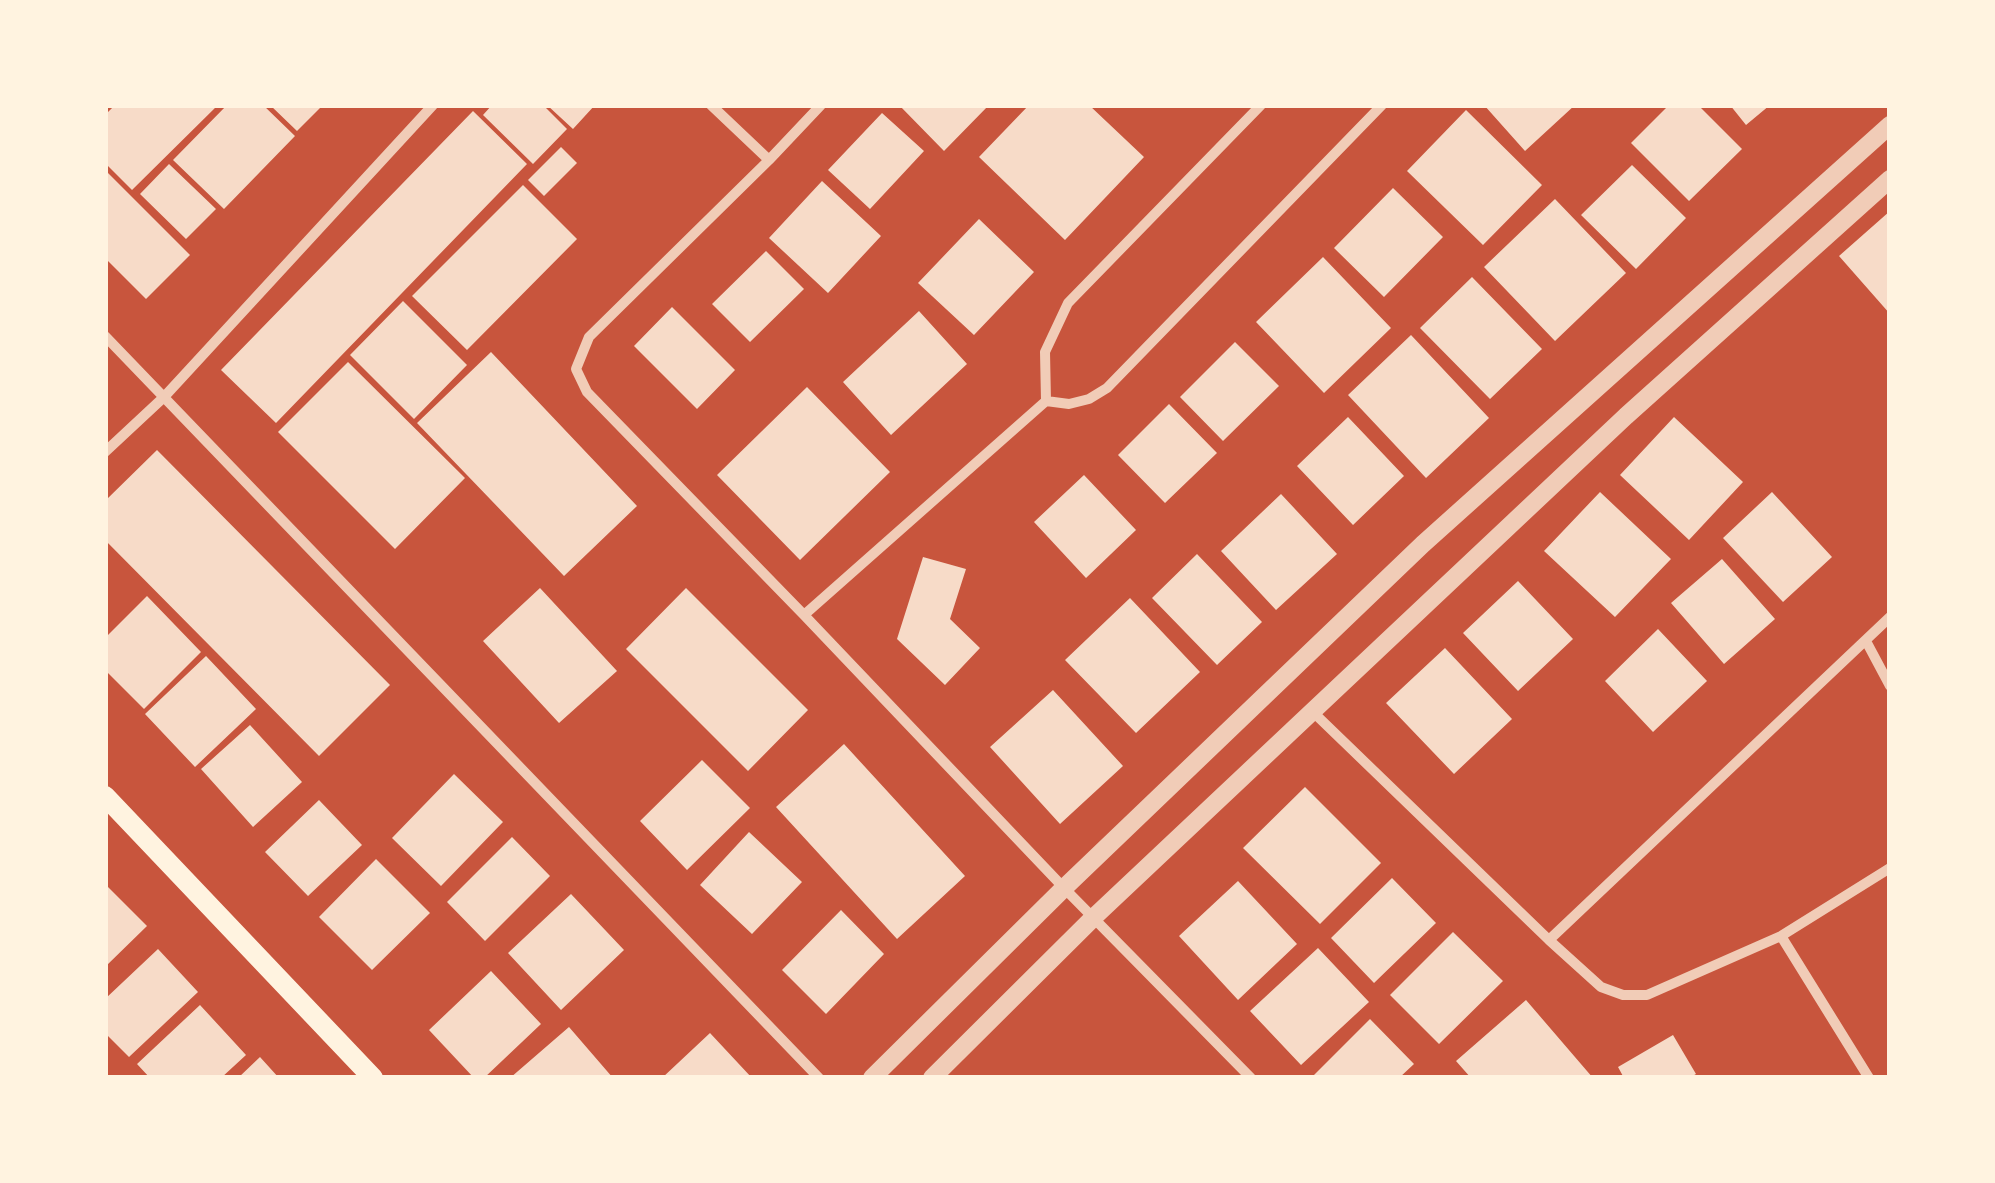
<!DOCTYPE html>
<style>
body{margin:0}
#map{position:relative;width:1995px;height:1183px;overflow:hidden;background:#c8553d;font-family:Jost,sans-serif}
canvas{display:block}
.frame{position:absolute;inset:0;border:108px solid #fff3e0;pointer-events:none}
</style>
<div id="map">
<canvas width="1995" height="1183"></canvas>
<div class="frame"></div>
</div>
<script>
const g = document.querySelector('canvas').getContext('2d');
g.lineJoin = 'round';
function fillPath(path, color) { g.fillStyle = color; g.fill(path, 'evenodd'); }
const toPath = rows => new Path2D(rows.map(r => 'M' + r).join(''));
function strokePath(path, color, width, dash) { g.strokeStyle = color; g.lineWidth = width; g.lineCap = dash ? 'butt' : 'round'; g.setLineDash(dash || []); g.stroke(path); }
const building = toPath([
 [115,105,218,105,132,190,105,163,105,115],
 [227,105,263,105,295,136,224,209,173,160],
 [270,105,323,105,297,131],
 [492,105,543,105,567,129,533,164,483,115],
 [547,105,595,105,573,129],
 [899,105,989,105,944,151],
 [1029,105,1089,105,1144,157,1065,240,979,157],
 [1484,105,1575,105,1525,151],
 [1669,105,1698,105,1742,149,1689,201,1631,143],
 [1730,105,1770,105,1746,125],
 [1466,110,1542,185,1483,245,1407,171],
 [473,111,527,164,276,423,221,370],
 [882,113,924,151,870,209,828,170],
 [561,147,577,163,544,196,528,180],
 [169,164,216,209,186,239,140,194],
 [1632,165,1686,218,1636,269,1581,215],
 [105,170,190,255,146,299,105,258],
 [822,181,881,236,828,293,769,238],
 [523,185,577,239,467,350,412,296],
 [1393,188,1443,237,1384,297,1334,248],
 [1555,199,1626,273,1555,341,1484,267],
 [1890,211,1890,314,1839,256],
 [979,219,1034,272,974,335,918,283],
 [766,251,804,289,750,342,712,304],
 [1323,257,1391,328,1324,393,1256,322],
 [1472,277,1542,349,1490,399,1420,328],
 [403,301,467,365,414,419,350,355],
 [672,307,735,370,697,409,634,346],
 [919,311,967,364,891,435,843,382],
 [1411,335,1489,418,1426,478,1348,395],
 [1235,342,1279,386,1223,441,1180,397],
 [491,352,637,506,564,576,417,423],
 [348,362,465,478,395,549,278,432],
 [807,387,890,472,800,560,717,475],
 [1169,404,1217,453,1165,503,1118,455],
 [1348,417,1404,476,1353,525,1297,466],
 [1674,417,1743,482,1689,540,1620,475],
 [157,450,390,685,319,756,105,540,105,501],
 [1084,475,1136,530,1086,578,1034,522],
 [1600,492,1671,559,1615,617,1544,551],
 [1772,492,1832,557,1783,602,1723,538],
 [1281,494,1337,554,1276,610,1221,551],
 [1197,554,1262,622,1217,665,1152,598],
 [923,557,966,569,950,619,980,648,945,685,897,639],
 [1722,559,1775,619,1724,664,1671,603],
 [1518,581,1573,639,1518,691,1463,633],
 [540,588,617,671,559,723,483,641],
 [686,588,808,710,748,771,626,649],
 [147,596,201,652,144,709,105,670,105,638],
 [1130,598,1200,672,1136,733,1065,660],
 [1658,629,1707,681,1653,732,1605,681],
 [1445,648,1512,719,1454,774,1386,703],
 [206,656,256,709,195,767,145,714],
 [1053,690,1123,766,1060,824,990,747],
 [250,725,302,782,253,827,201,769],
 [844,744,965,876,897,939,776,807],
 [702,760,750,808,687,870,640,821],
 [454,774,503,822,441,886,392,838],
 [1305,787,1381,863,1320,924,1243,848],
 [319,800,362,845,308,896,265,852],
 [749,832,802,882,752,934,700,885],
 [512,837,550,876,485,941,447,902],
 [376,859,430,913,372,970,319,917],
 [1392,878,1436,923,1374,983,1331,938],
 [1238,881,1297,944,1238,1000,1179,936],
 [105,884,147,926,105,967],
 [571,894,624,950,561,1010,508,953],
 [841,910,884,954,826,1014,782,970],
 [1453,932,1503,981,1439,1044,1390,995],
 [1318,948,1369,1002,1301,1065,1250,1011],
 [158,949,198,992,129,1057,105,1033,105,999],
 [491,971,541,1024,484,1078,474,1078,429,1030],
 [1526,1000,1593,1078,1471,1078,1456,1061],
 [200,1005,246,1055,221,1078,150,1078,137,1064],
 [1370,1019,1414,1064,1399,1078,1315,1078,1313,1076],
 [569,1027,613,1078,510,1078],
 [710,1033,752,1078,662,1078],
 [1673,1035,1696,1074,1689,1078,1624,1078,1618,1067],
 [260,1057,279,1078,238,1078]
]);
const minor = toPath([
 [711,105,769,160],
 [821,105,769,160,589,337,576,369,587,392,804,615,1064,888,1251,1078],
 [105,336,819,1078],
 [1046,401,1045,352,1068,303,1261,105],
 [105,452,164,397,433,105],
 [804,615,1046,401,1069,404,1089,399,1107,388,1382,105],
 [1866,641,1890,686],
 [1314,713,1549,940,1601,987,1623,995,1647,995,1781,936,1890,868],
 [1781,936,1869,1078],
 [1549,940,1890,617]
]);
const tertiary = toPath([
 [872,1078,1064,888,1423,544,1890,125],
 [932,1078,1093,918,1626,416,1890,179]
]);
const secondary = toPath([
 [105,796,373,1078]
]);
fillPath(building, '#f7dbc8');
strokePath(minor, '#f1ccb7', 10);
strokePath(tertiary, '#f1ccb7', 18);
strokePath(secondary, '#fff3e0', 20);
</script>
